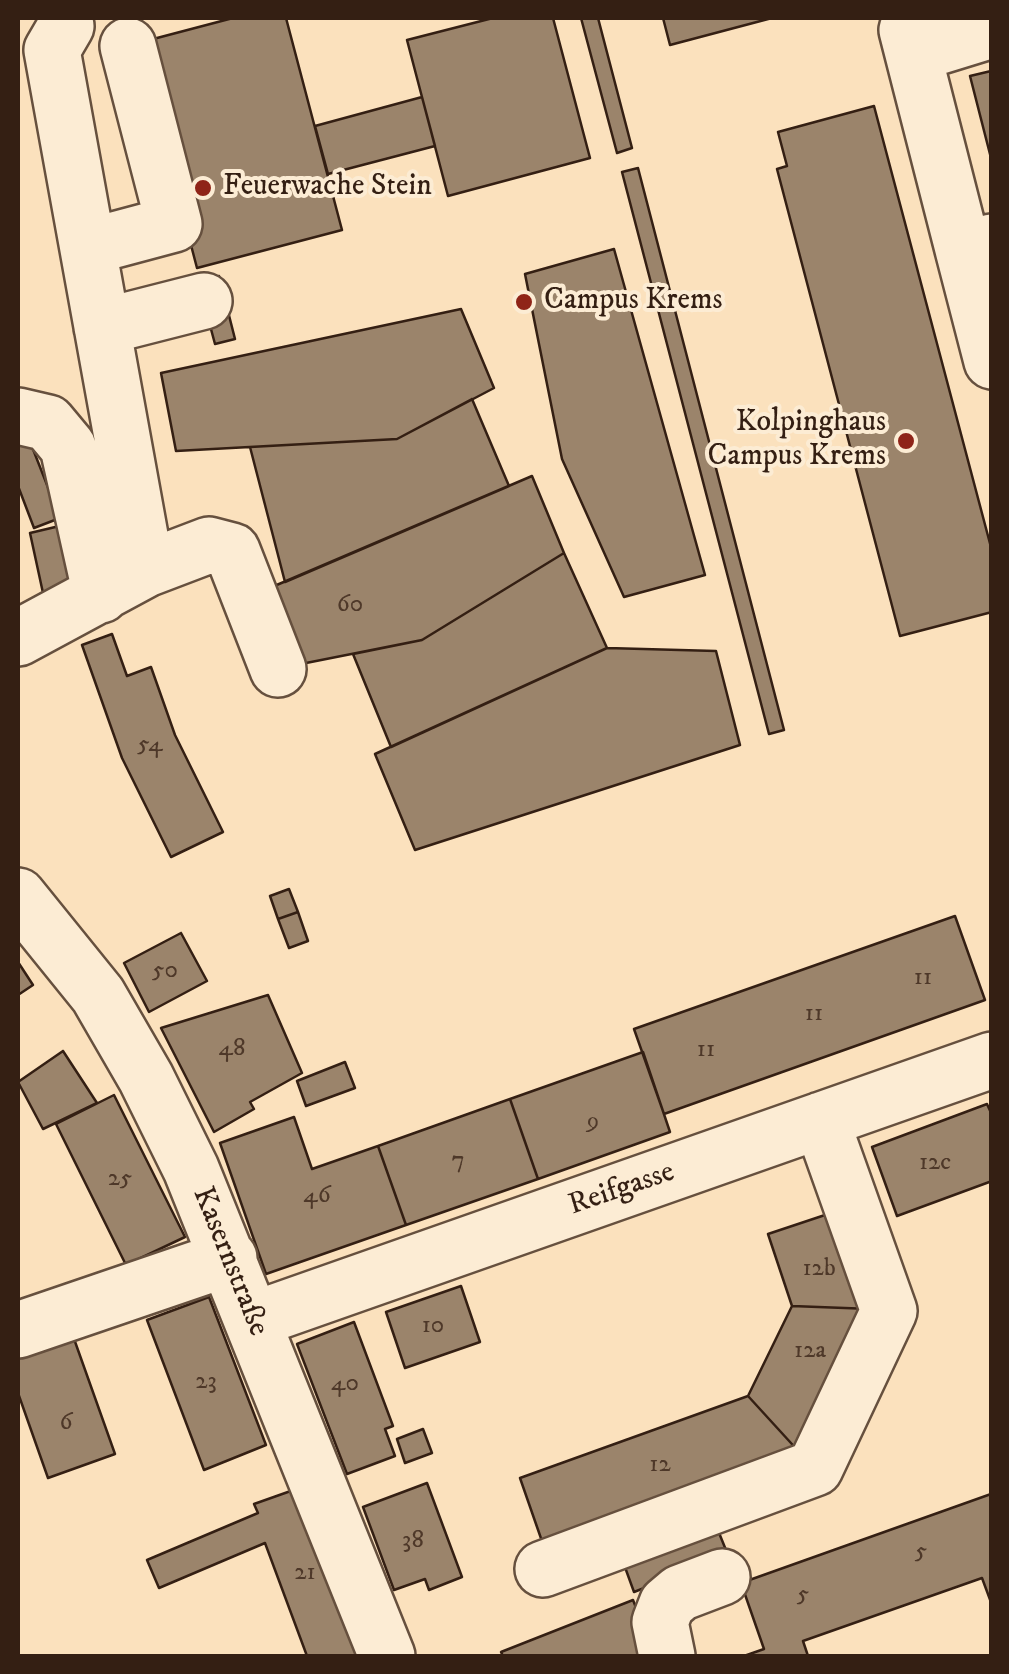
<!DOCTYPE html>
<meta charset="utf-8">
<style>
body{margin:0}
#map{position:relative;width:1009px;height:1674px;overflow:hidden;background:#fbe1bd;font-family:"IM FELL DW Pica",serif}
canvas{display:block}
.frame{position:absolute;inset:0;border:20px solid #341f13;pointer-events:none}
</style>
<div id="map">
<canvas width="1009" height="1674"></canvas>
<div class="frame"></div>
</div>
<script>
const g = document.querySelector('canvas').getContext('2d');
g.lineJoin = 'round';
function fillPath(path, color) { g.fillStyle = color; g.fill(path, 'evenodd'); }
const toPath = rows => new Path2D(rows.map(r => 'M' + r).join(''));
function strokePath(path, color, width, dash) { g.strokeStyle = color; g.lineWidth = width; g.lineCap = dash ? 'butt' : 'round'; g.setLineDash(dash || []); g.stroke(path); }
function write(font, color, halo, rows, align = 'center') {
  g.font = font + ' "IM FELL DW Pica",serif'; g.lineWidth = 8; g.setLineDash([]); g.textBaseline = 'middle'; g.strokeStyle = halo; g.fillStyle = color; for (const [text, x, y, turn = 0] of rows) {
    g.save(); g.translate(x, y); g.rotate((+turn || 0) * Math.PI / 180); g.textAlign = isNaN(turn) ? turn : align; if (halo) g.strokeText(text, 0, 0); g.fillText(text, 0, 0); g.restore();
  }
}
const building = toPath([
 [233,18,286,18,342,230,197,268,138,43,233,18],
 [493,18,553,18,590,158,448,196,407,40,493,18],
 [581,18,598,18,632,148,617,153,581,18],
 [663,18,772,18,670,45,663,18],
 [991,71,992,71,992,162,970,76,991,71],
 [422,97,435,146,328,174,315,126,422,97],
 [874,106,992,551,992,612,900,636,777,169,787,166,778,132,874,106],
 [638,168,784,730,769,734,622,172,638,168],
 [614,249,705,575,624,597,562,459,525,274,614,249],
 [219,276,235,339,215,344,198,281,219,276],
 [461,309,494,388,397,439,176,451,161,373,461,309],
 [472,399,509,486,285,582,250,447,397,439,472,399],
 [29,439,60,518,34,528,18,486,18,443,29,439],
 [532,476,564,553,422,640,296,665,265,590,532,476],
 [68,524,77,574,43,593,30,533,68,524],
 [564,553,607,648,391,747,353,654,422,640,564,553],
 [112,634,127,676,151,667,175,735,223,832,171,857,122,758,82,645,112,634],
 [607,648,716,651,740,745,415,850,375,754,607,648],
 [289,889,298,912,278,919,270,896,289,889],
 [298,912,308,941,289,948,278,919,298,912],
 [955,916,985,1000,664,1114,634,1029,955,916],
 [181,933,207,981,149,1012,124,963,181,933],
 [18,962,33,985,18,995,18,962],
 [268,995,302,1073,250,1102,254,1109,214,1132,161,1028,268,995],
 [63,1051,97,1103,43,1129,18,1082,63,1051],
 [643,1052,670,1132,538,1179,510,1099,643,1052],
 [345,1062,355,1088,306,1106,297,1081,345,1062],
 [114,1095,185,1237,126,1265,56,1124,114,1095],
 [510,1099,538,1179,406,1225,378,1146,510,1099],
 [987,1104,992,1115,992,1181,897,1216,872,1147,987,1104],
 [294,1117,312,1169,378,1146,406,1225,266,1274,220,1143,294,1117],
 [837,1211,871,1309,792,1306,768,1234,837,1211],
 [461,1286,480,1342,405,1368,386,1312,461,1286],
 [209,1297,266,1445,204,1470,147,1320,209,1297],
 [792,1306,871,1309,801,1454,748,1396,792,1306],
 [354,1322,393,1426,385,1429,395,1456,347,1474,297,1344,354,1322],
 [73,1336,115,1454,48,1478,18,1393,18,1356,73,1336],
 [748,1396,801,1454,544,1547,520,1478,748,1396],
 [423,1429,432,1453,405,1463,397,1439,423,1429],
 [427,1483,462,1577,429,1590,425,1579,394,1590,363,1507,427,1483],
 [302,1487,364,1656,307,1656,265,1543,159,1588,147,1560,258,1513,254,1504,302,1487],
 [991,1494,992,1605,982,1578,803,1641,808,1656,744,1656,764,1649,741,1583,991,1494],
 [715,1523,728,1555,634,1592,622,1559,715,1523],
 [633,1600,655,1656,503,1656,501,1652,633,1600]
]);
const minor = toPath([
 [907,30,963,249],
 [914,54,992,30],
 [992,242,963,249,992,361],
 [88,247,174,224,128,46],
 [102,327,204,301],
 [18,416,48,423,68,447,101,595],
 [146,569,209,545,232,551,278,669],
 [18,638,146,569,52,50,66,26],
 [18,896,98,995,146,1078,191,1169,387,1656],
 [253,1320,992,1060],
 [18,1330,229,1258],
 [543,1569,815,1468,889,1311,821,1120],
 [667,1656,660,1622,667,1604,680,1593,722,1577]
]);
const markers = [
 [203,188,10,"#8f2418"],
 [524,302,10,"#8f2418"],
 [906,441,10,"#8f2418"]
];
const numberNames = [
 ["60",350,606],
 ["54",150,746],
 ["50",165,972],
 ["11",923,979],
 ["11",814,1015],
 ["48",232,1050],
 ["11",706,1051],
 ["9",593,1123],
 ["7",458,1162],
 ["12c",935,1164],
 ["25",120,1180],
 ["46",317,1197],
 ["12b",819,1270],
 ["10",433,1327],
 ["12a",810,1352],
 ["23",206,1383],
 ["40",345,1385],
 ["6",66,1424],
 ["12",660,1466],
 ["38",413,1542],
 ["5",921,1553],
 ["21",305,1574],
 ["5",803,1596]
];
const poiNames = [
 ["Feuerwache Stein",223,188],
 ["Campus Krems",544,302],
 ["Kolpinghaus",886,424,"right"],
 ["Campus Krems",886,458,"right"]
];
const streetNames = [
 ["Reifgasse",622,1190,-19],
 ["Kasernstraße",229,1262,68]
];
fillPath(building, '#9b846b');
strokePath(building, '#341f13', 2.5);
strokePath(minor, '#66503e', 60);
strokePath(minor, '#fcecd4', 55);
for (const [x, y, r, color] of markers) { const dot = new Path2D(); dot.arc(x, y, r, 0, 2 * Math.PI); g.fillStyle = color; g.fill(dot); strokePath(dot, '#fcecd4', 4); }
write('25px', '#4e3829', null, numberNames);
write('30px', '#341f13', '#fcecd4', poiNames, 'left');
write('30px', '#341f13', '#fcecd4', streetNames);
</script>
